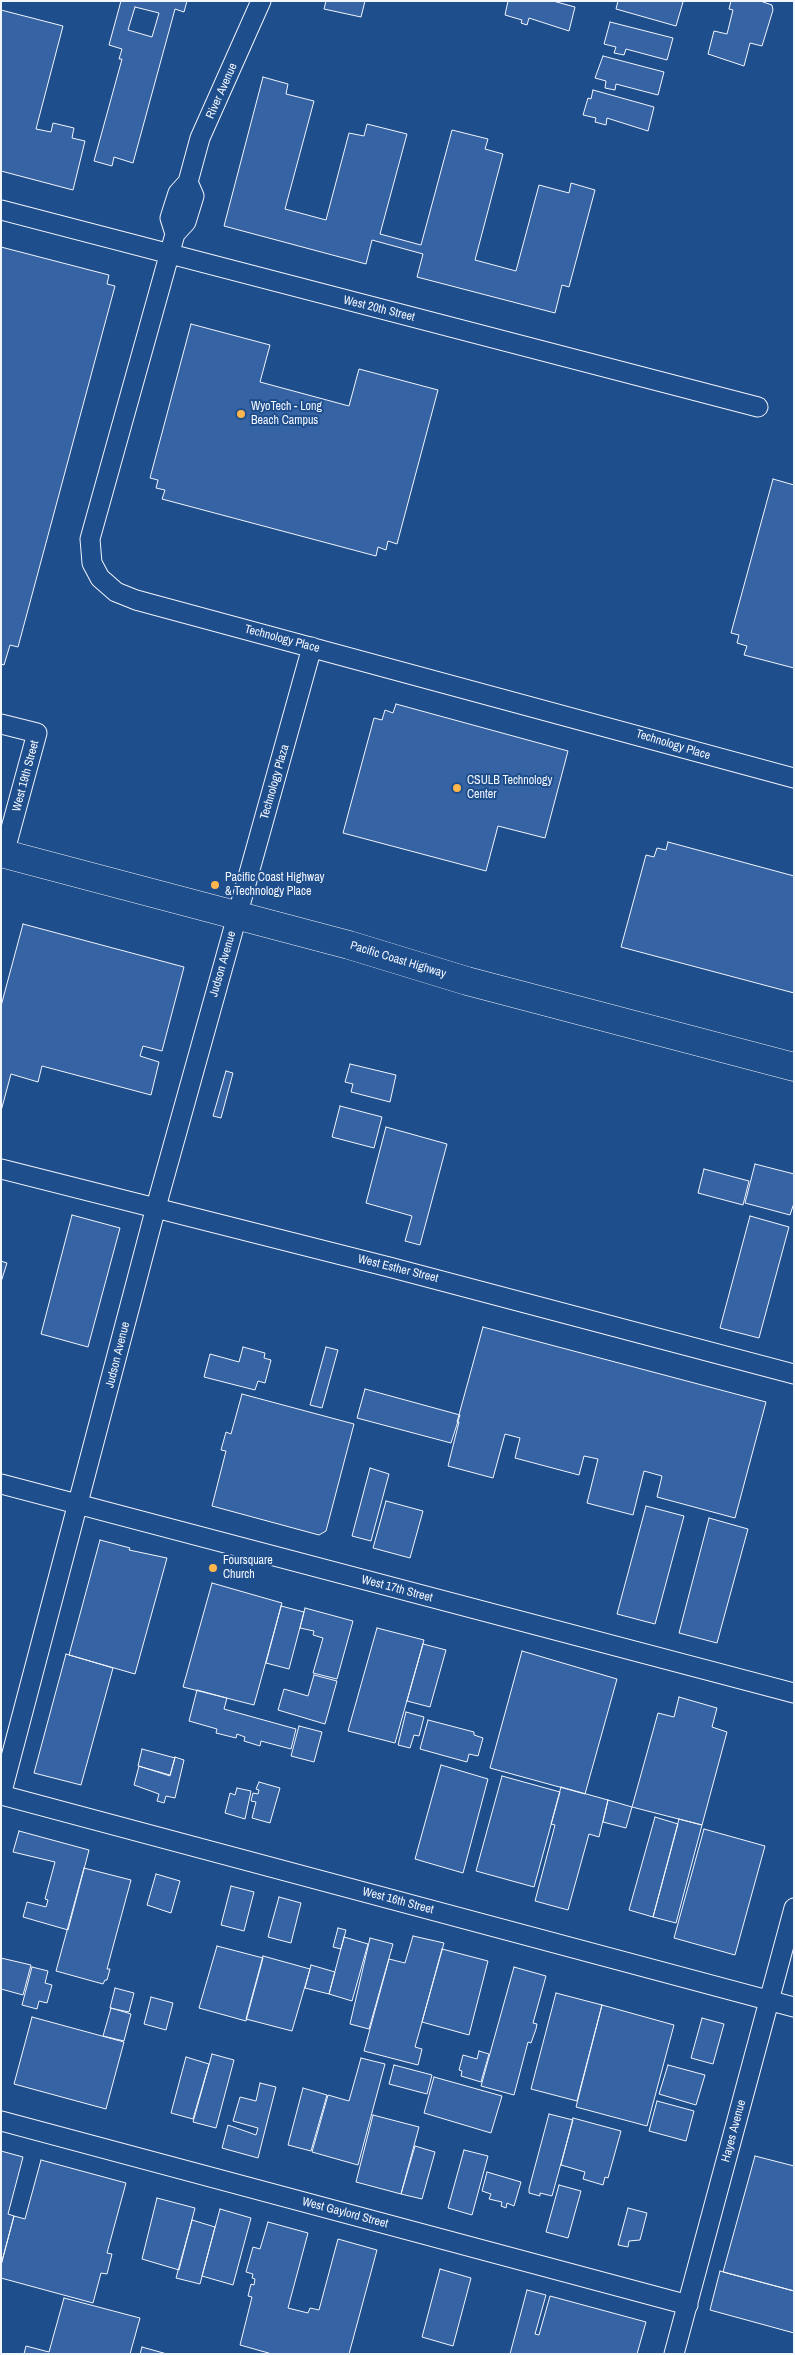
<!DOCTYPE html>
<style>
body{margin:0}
#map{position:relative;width:795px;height:2355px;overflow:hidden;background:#1f4e8c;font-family:"Archivo Narrow",sans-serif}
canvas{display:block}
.frame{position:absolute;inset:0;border:2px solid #f2f6ff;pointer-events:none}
</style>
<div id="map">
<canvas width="795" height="2355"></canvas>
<div class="frame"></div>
</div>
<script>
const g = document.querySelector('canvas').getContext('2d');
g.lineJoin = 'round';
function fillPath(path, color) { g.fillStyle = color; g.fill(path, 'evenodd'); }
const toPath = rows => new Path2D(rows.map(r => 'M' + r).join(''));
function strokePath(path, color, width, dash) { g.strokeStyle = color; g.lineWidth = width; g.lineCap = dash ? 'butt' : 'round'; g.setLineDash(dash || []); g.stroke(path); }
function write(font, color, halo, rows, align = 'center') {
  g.font = font + ' "Archivo Narrow",sans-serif'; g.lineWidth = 4; g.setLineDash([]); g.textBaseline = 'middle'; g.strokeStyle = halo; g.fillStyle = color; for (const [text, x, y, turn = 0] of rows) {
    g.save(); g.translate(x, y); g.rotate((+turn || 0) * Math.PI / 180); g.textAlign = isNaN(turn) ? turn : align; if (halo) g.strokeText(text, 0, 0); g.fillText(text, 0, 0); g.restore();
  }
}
const building = toPath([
 [121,1,187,1,184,12,175,9,133,163,114,157,112,166,94,161,122,59,119,59,122,49,109,45,121,1],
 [135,7,159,13,152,37,128,30,135,7],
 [326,1,365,1,361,17,324,9,326,1],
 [508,1,553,1,575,7,569,31,529,18,527,25,521,23,522,20,505,15,508,1],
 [618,1,680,1,683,2,676,26,616,9,618,1],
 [731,1,760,1,772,5,773,10,762,46,750,43,744,66,708,54,714,31,727,34,733,10,729,9,731,1],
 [1,10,63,26,36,129,51,132,53,123,74,128,72,138,85,141,73,190,1,171,1,10],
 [610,22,673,38,667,60,626,49,624,55,614,53,616,47,604,44,610,22],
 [603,56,664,72,658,95,616,84,615,90,605,88,606,81,595,78,603,56],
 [263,77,288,84,286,94,314,101,285,209,326,220,349,133,364,136,367,124,407,134,380,234,421,245,452,130,488,139,485,149,503,154,475,260,516,271,539,185,569,193,571,183,595,190,569,287,562,285,555,313,417,277,423,254,372,240,366,264,224,226,263,77],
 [593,90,654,107,648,131,607,118,606,125,595,122,596,118,583,115,588,98,591,99,593,90],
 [1,247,109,275,107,284,115,286,18,647,10,645,4,665,1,664,1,247],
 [191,324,270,345,260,382,349,406,359,369,438,390,397,544,388,541,386,550,378,547,376,556,162,499,165,490,156,488,158,480,150,478,191,324],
 [773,479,794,485,794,668,744,655,747,646,737,643,739,635,731,633,773,479],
 [396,704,568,751,545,838,498,826,486,871,343,833,374,718,382,720,385,710,393,713,396,704],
 [668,842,794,876,794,993,621,947,646,855,654,857,657,848,666,850,668,842],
 [23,924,184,967,162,1051,143,1046,140,1056,159,1062,151,1095,42,1066,38,1082,11,1074,1,1111,1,1006,23,924],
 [350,1064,396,1075,390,1102,351,1092,353,1084,345,1082,350,1064],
 [226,1071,233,1073,221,1118,213,1116,226,1071],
 [340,1106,382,1117,374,1148,332,1137,340,1106],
 [386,1127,447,1144,420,1245,405,1241,412,1216,366,1203,386,1127],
 [755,1164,794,1174,794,1203,790,1215,745,1203,755,1164],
 [704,1169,749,1181,743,1205,698,1193,704,1169],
 [72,1215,120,1228,88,1347,41,1334,72,1215],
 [750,1216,789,1227,759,1338,720,1328,750,1216],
 [1,1261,7,1263,1,1282,1,1261],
 [483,1327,766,1402,735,1518,657,1497,662,1476,644,1471,633,1515,587,1503,598,1459,584,1456,579,1475,515,1458,520,1438,505,1434,493,1478,448,1466,459,1422,457,1422,483,1327],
 [243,1347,265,1353,264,1358,271,1360,265,1383,258,1381,255,1390,204,1377,210,1354,239,1362,243,1347],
 [326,1347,338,1350,322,1408,310,1405,326,1347],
 [365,1389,460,1415,451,1443,357,1418,365,1389],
 [242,1394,354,1424,326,1531,319,1535,212,1506,226,1451,221,1450,226,1432,231,1434,242,1394],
 [370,1468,389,1474,371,1541,352,1536,370,1468],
 [386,1501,423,1511,410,1558,373,1548,386,1501],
 [646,1506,684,1516,655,1624,617,1614,646,1506],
 [709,1518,748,1529,717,1643,679,1633,709,1518],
 [100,1540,130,1548,129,1550,167,1558,135,1674,69,1655,100,1540],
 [212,1583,282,1603,254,1705,183,1687,212,1583],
 [281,1606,304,1612,289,1669,266,1663,281,1606],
 [305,1608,353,1621,337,1679,313,1673,323,1638,313,1635,314,1631,300,1628,305,1608],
 [377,1628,424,1640,395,1743,348,1731,377,1628],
 [423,1644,446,1650,430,1707,407,1701,423,1644],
 [522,1651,617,1679,585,1794,490,1768,522,1651],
 [66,1654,113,1668,81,1785,34,1773,66,1654],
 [314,1675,337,1681,325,1724,278,1710,284,1689,308,1696,314,1675],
 [197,1690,227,1698,224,1709,296,1729,291,1749,261,1741,260,1746,244,1741,245,1737,237,1734,236,1738,216,1733,217,1729,189,1721,197,1690],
 [679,1697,717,1708,712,1727,727,1732,702,1825,632,1807,658,1713,674,1717,679,1697],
 [406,1712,424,1717,419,1736,414,1735,410,1748,398,1745,406,1712],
 [428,1720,474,1732,474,1735,483,1738,478,1756,469,1754,467,1762,420,1749,428,1720],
 [299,1726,322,1732,314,1762,291,1756,299,1726],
 [142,1749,175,1758,170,1775,138,1766,142,1749],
 [175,1757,184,1760,175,1798,166,1796,164,1803,157,1801,159,1794,134,1785,139,1766,170,1776,175,1757],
 [441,1765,488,1779,463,1873,415,1859,441,1765],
 [502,1776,560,1792,534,1887,476,1871,502,1776],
 [259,1782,280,1788,270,1823,252,1818,256,1802,251,1801,253,1793,258,1794,259,1790,256,1789,259,1782],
 [561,1787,608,1800,599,1837,589,1834,568,1910,535,1901,555,1825,551,1824,561,1787],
 [237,1788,251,1791,245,1819,225,1813,230,1793,235,1795,237,1788],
 [608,1800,632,1807,626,1828,603,1822,608,1800],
 [655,1817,678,1824,653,1917,629,1910,655,1817],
 [679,1819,702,1825,676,1923,653,1917,679,1819],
 [704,1829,765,1846,735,1955,674,1938,704,1829],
 [19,1831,89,1850,68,1930,23,1917,27,1902,46,1907,48,1900,45,1899,55,1862,13,1852,19,1831],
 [84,1868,131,1880,107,1969,110,1969,107,1980,105,1980,103,1984,56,1971,84,1868],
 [156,1874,180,1881,171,1913,147,1905,156,1874],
 [231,1886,254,1892,244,1931,221,1925,231,1886],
 [279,1897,301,1903,291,1943,268,1937,279,1897],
 [338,1928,346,1930,341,1949,333,1947,338,1928],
 [413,1936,444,1943,415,2047,422,2049,418,2065,364,2051,389,1959,405,1963,413,1936],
 [344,1937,368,1944,352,2001,329,1994,344,1937],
 [370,1938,393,1944,369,2029,350,2024,370,1938],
 [217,1946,263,1958,246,2021,199,2008,217,1946],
 [442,1949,488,1961,469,2035,422,2022,442,1949],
 [263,1956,310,1969,292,2031,246,2019,263,1956],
 [1,1958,31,1965,23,1995,1,1989,1,1958],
 [311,1965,335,1972,329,1994,305,1988,311,1965],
 [32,1967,48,1971,45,1983,52,1985,47,2003,39,2001,37,2009,22,2005,32,1967],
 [514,1967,546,1976,533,2023,537,2024,536,2029,531,2043,528,2042,514,2095,481,2086,514,1967],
 [115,1988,134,1993,129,2012,110,2008,115,1988],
 [556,1993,602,2005,577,2101,531,2089,556,1993],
 [151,1997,173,2003,166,2030,144,2024,151,1997],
 [602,2005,674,2025,647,2126,576,2107,602,2005],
 [111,2008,131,2014,124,2041,103,2036,111,2008],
 [32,2017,124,2042,106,2109,14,2084,32,2017],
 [702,2018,724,2024,713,2064,691,2058,702,2018],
 [479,2051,489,2054,481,2082,461,2076,462,2071,459,2070,463,2055,477,2059,479,2051],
 [212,2054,234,2060,216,2128,193,2122,212,2054],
 [186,2057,209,2064,193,2119,171,2113,186,2057],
 [361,2058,385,2064,358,2165,312,2152,328,2095,349,2101,361,2058],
 [394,2065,432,2075,427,2094,389,2084,394,2065],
 [668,2065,705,2075,696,2105,659,2094,668,2065],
 [434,2077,502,2096,491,2133,424,2113,434,2077],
 [260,2083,276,2087,258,2158,222,2148,228,2125,256,2135,258,2128,233,2121,240,2097,256,2101,260,2083],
 [303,2088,327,2095,311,2151,288,2145,303,2088],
 [657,2101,694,2111,686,2141,649,2131,657,2101],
 [549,2114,573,2120,552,2196,540,2193,540,2196,529,2193,529,2189,549,2114],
 [373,2115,419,2127,401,2194,356,2182,373,2115],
 [573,2118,621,2131,608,2178,605,2177,603,2185,583,2179,585,2172,561,2165,573,2118],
 [415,2146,435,2152,422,2199,401,2194,415,2146],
 [464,2150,488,2156,472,2215,448,2208,464,2150],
 [1,2151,23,2157,8,2214,14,2216,1,2265,1,2151],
 [755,2156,794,2166,794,2291,723,2272,755,2156],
 [41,2160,126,2183,107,2253,112,2254,107,2274,101,2273,93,2303,1,2278,1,2265,14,2216,25,2219,41,2160],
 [487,2172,521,2182,514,2206,507,2203,506,2208,501,2206,502,2202,489,2199,491,2194,482,2191,487,2172],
 [559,2185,581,2191,568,2238,546,2232,559,2185],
 [157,2198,195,2208,179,2270,142,2259,157,2198],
 [628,2208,647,2213,640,2240,629,2241,628,2247,618,2245,628,2208],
 [220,2209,251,2218,233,2285,202,2276,220,2209],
 [192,2220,215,2227,200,2284,176,2278,192,2220],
 [268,2222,308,2233,288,2308,308,2313,310,2308,319,2310,338,2239,377,2250,349,2354,272,2354,240,2345,252,2297,248,2296,251,2284,254,2285,255,2279,252,2278,253,2274,246,2272,253,2247,260,2249,268,2222],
 [440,2269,471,2278,453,2346,422,2337,440,2269],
 [720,2271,794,2291,794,2333,710,2310,720,2271],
 [527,2290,546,2295,535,2334,539,2335,550,2296,646,2322,637,2354,510,2354,527,2290],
 [64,2298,140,2318,130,2354,24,2354,26,2346,49,2352,64,2298],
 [142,2347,167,2354,140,2354,142,2347]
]);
const minor = toPath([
 [188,182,194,196,186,222,175,234,90,539,92,563,100,578,116,592,136,600,794,778],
 [1,210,758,407],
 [175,234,170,218,178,193,188,182,200,138,261,1],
 [1,724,37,733,4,854],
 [1,1169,389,1267,794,1374],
 [1,1484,794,1693],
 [1,1795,156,1207,312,647],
 [1,1795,794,2007],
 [1,2121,688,2305],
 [674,2354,794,1908]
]);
const trunk = toPath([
 [1,853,349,945,467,981,794,1067]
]);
const markers = [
 [241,414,5,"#ffb74d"],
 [457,788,5,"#ffb74d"],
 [215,885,5,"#ffb74d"],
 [213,1568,5,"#ffb74d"]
];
const streetNames = [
 ["River Avenue",222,91,-66],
 ["West 20th Street",379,309,14],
 ["Technology Place",282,639,15],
 ["Technology Place",673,745,17],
 ["West 19th Street",26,776,-75],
 ["Technology Plaza",275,782,-74],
 ["Pacific Coast Highway",398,960,17],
 ["Judson Avenue",223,964,-74],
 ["West Esther Street",398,1269,14],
 ["Judson Avenue",118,1355,-76],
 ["West 17th Street",397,1589,15],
 ["West 16th Street",398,1901,15],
 ["Hayes Avenue",734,2131,-75],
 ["West Gaylord Street",345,2213,15]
];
const poiNames = [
 ["WyoTech - Long",251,407],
 ["Beach Campus",251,421],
 ["CSULB Technology",467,781],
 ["Center",467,795],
 ["Pacific Coast Highway",225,878],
 ["& Technology Place",225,892],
 ["Foursquare",223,1561],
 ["Church",223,1575]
];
fillPath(building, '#3563a3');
strokePath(building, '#f2f6ff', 1);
strokePath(minor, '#f2f6ff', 21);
strokePath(trunk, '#f2f6ff', 29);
strokePath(minor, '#1f4e8c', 19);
strokePath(trunk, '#1f4e8c', 28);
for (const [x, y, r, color] of markers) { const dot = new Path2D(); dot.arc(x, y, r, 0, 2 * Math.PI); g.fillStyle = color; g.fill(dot); strokePath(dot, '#1f4e8c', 2); }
write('12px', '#f2f6ff', '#1f4e8c', streetNames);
write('12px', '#f2f6ff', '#1f4e8c', poiNames, 'left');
</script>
